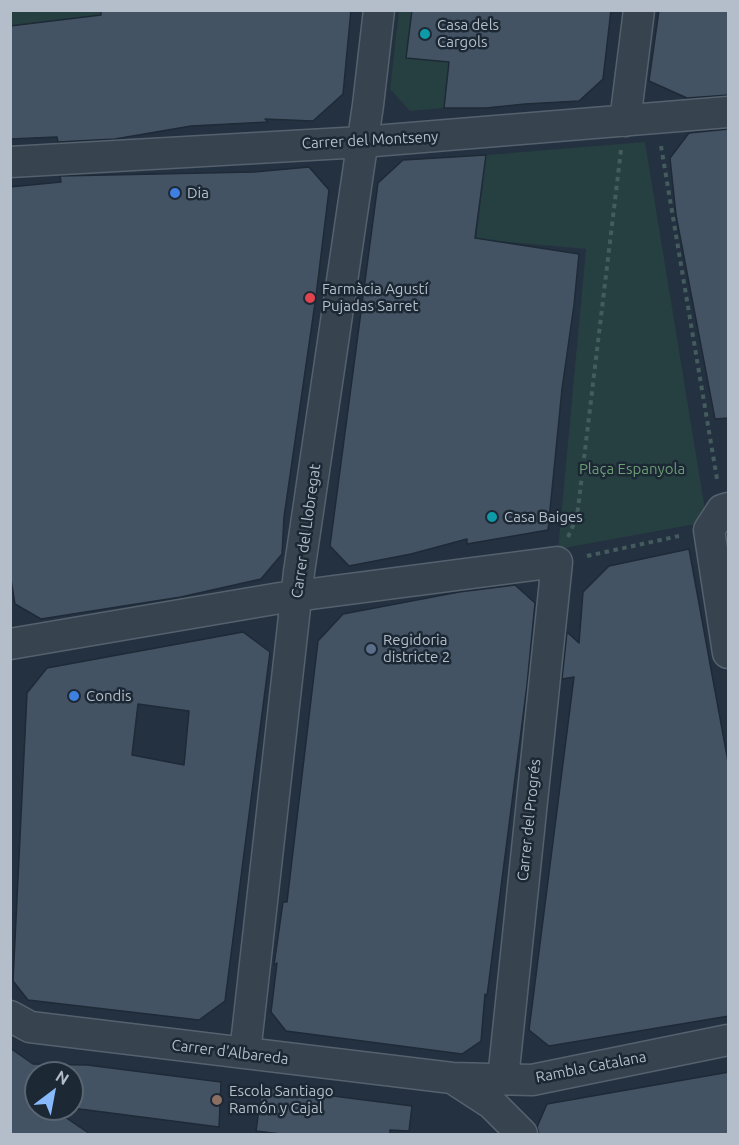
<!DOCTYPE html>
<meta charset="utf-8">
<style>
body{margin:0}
#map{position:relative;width:739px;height:1145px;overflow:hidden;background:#243140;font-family:Ubuntu,sans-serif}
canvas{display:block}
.frame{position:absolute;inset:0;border:12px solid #b4becb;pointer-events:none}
.north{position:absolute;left:24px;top:1061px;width:60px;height:60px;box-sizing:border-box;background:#1d2835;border:2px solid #596471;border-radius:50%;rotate:32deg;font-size:16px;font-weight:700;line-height:24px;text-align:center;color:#b4becb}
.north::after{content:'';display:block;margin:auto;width:21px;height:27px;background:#88b9fc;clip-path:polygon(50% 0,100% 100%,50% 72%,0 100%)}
</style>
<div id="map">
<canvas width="739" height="1145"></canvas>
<div class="frame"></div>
<div class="north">N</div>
</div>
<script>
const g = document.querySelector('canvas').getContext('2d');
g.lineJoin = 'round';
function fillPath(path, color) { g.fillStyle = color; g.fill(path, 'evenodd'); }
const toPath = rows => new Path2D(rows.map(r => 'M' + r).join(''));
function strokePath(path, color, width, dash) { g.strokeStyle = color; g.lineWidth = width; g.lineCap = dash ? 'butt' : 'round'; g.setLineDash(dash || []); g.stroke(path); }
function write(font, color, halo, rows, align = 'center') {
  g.font = font + ' Ubuntu,sans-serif'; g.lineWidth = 5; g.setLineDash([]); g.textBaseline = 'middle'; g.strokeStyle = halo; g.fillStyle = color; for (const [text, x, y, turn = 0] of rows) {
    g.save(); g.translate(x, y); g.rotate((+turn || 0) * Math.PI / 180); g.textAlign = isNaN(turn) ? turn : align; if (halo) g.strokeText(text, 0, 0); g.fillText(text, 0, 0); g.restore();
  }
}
const green = toPath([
 [10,11,101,11,101,15,11,26],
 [399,11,455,11,444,108,410,111,390,89],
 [645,142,707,522,558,549,586,249,476,239,486,155]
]);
const building = toPath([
 [101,10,351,10,343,94,313,121,265,119,268,122,191,126,115,139,58,142,57,137,10,139,10,26,101,15,101,10],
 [412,10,611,10,603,79,579,101,525,104,486,108,444,108,449,62,406,58,412,10],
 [659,10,729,10,729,95,687,98,649,81,659,10],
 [729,129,729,418,715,419,676,215,670,158,689,133,729,129],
 [486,155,475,238,579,254,574,305,562,389,548,530,467,544,467,539,411,554,349,566,330,546,378,183,403,160,486,155],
 [309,167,329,190,316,296,284,517,282,554,261,579,181,597,41,619,15,604,10,573,10,187,61,182,60,176,254,172,309,167],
 [689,549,729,767,729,1016,549,1046,529,1030,574,677,562,679,567,632,579,643,583,592,609,566,689,549],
 [515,585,535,603,527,685,487,996,485,994,481,1041,462,1054,286,1031,271,1012,277,963,274,965,283,902,287,902,318,641,343,614,459,592,515,585],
 [243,632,270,652,225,1001,199,1020,28,1000,13,981,27,693,47,668,243,632],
 [138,704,189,711,184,765,132,755,138,704],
 [10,1048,33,1064,87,1065,221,1082,219,1127,72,1108,72,1073,36,1073,36,1109,53,1109,90,1134,10,1134,10,1048],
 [729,1072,729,1134,539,1134,537,1127,547,1104,729,1072],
 [262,1087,412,1106,409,1131,390,1130,390,1134,281,1134,256,1131,262,1087]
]);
const path = toPath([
 [661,146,717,479],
 [568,537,577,517,621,150],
 [587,556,679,536]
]);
const street = toPath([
 [625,121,639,10],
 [10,162,362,142,728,112],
 [728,508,722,510,709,530,728,653],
 [10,644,280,598,557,562,503,1079],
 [10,1016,30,1027,452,1078,532,1080,728,1040],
 [245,1053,299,572,368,105,379,10],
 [452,1078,492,1104,522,1134]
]);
const markers = [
 [425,34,6,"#0f9aa8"],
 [175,193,6,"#3f7fe0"],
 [310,298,6,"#e0444e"],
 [492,517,6,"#0f9aa8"],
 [371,649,6,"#5c6f8a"],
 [74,696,6,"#3f7fe0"],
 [217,1100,6,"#8d6e63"]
];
const poiNames = [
 ["Casa dels",437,25],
 ["Cargols",437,42],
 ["Dia",187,193],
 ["Farmàcia Agustí",322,289],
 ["Pujadas Sarret",322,306],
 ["Casa Baiges",504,517],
 ["Regidoria",383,640],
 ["districte 2",383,657],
 ["Condis",86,696],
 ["Escola Santiago",229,1091],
 ["Ramón y Cajal",229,1108]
];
const streetNames = [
 ["Carrer del Montseny",370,140,-3],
 ["Carrer del Llobregat",306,531,-82],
 ["Carrer del Progrés",529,820,-84],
 ["Carrer d'Albareda",230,1052,7],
 ["Rambla Catalana",591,1067,-11]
];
const parkNames = [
 ["Plaça Espanyola",632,469]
];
fillPath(green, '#263f41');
fillPath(building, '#445364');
strokePath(building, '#1f2a37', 1.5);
strokePath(street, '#56616e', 33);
strokePath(path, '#445c5e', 4, [4.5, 4.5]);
strokePath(street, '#384350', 30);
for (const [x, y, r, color] of markers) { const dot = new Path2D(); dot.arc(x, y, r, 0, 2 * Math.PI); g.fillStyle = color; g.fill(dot); strokePath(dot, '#1d2835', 2); }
write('15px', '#b4becb', '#1d2835', poiNames, 'left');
write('15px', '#b4becb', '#1d2835', streetNames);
write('15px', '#6a9d74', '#1d2835', parkNames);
</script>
